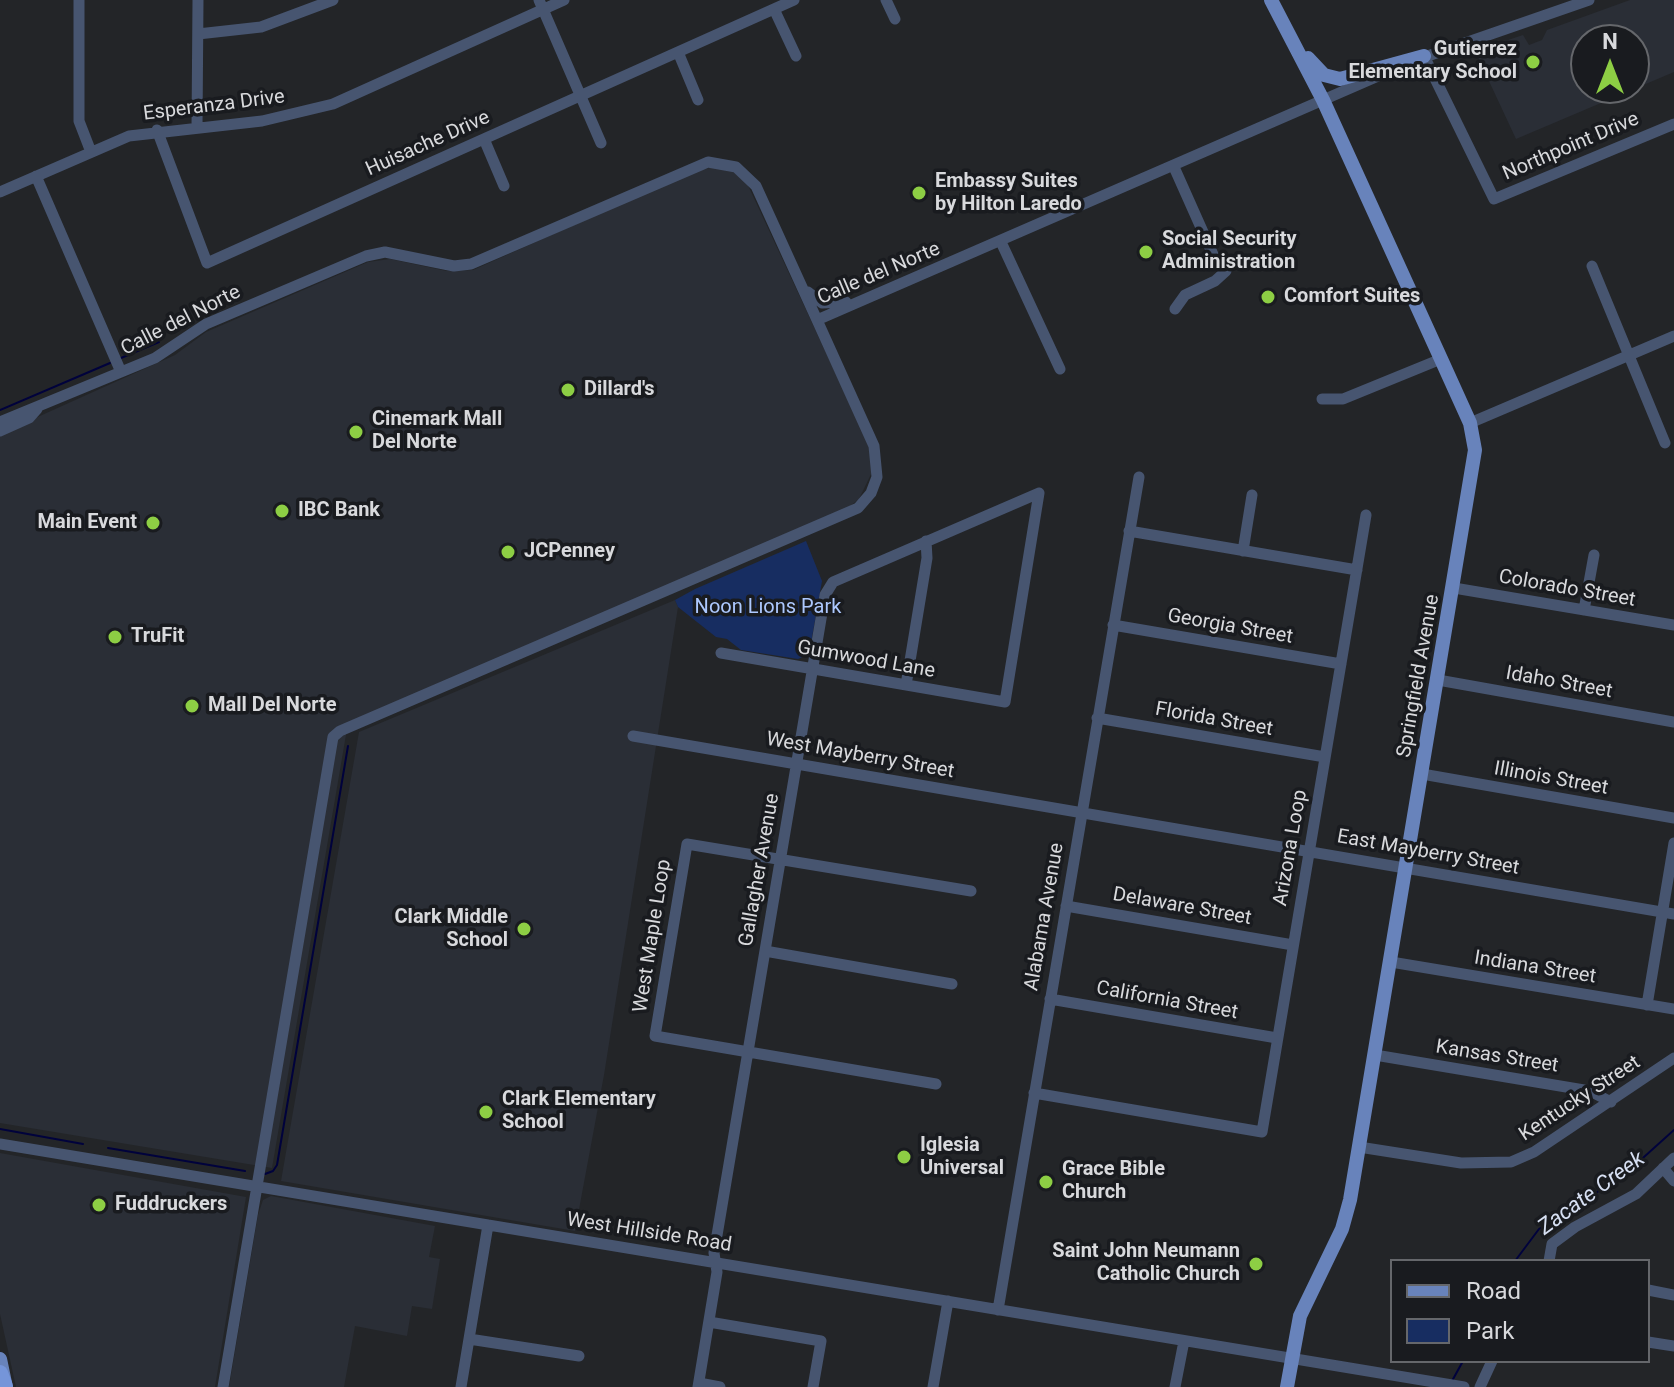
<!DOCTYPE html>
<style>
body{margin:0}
#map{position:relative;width:1674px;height:1387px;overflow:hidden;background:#232528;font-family:Roboto,sans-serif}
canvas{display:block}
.legend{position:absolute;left:1390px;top:1259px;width:260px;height:104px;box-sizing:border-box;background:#191b1f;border:2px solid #65676b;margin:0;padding:10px 14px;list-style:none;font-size:24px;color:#d8d9dc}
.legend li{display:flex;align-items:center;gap:16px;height:40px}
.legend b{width:40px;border:2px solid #65676b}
.north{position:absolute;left:1570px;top:24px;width:80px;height:80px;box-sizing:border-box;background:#191b1f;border:2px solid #65676b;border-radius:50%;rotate:0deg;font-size:22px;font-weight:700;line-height:32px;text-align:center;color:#d8d9dc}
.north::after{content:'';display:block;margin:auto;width:28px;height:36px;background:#8dce44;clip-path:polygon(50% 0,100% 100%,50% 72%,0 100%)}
</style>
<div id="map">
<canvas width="1674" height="1387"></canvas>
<ul class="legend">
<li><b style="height:10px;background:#6883bb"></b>Road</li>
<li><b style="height:22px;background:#172d61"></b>Park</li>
</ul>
<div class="north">N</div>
</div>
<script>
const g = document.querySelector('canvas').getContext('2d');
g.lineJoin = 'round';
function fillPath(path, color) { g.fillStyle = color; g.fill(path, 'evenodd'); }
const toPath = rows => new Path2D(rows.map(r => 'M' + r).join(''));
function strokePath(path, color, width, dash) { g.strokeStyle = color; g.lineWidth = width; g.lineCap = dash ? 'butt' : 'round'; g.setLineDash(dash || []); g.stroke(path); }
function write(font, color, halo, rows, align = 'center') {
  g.font = font + ' Roboto,sans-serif'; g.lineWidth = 7; g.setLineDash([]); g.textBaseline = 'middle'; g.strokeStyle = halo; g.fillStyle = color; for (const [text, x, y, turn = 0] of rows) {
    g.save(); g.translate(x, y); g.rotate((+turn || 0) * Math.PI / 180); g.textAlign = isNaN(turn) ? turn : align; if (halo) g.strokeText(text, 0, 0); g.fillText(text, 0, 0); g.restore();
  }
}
const built = toPath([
 [1630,0,1674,0,1674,72,1516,139,1475,51,1523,35,1529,45,1542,40,1547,30],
 [1634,40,1634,88,1586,88,1586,40],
 [714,167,729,169,746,181,869,445,873,470,859,499,849,507,348,723,272,1168,0,1123,0,434,175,355,206,332,368,262,390,259,447,271,473,270,695,171],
 [675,600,678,607,604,1075,575,1231,281,1181,359,732],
 [0,1153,246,1197,215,1387,16,1387,0,1314],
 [271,1196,435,1226,429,1257,440,1259,432,1309,412,1306,407,1336,355,1326,344,1387,229,1387,258,1215,263,1200]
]);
const green = toPath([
 [806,541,822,581,809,654,798,659,741,650,727,639,716,637,678,607,675,600,695,589]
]);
const stream = toPath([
 [121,358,159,342],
 [0,410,110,363],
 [0,1129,83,1144],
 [108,1148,245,1171],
 [265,1174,273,1171,277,1165,348,746],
 [1515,1261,1539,1229,1624,1175,1674,1130],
 [1452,1381,1463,1361]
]);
const minor = toPath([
 [79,0,79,121,91,152],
 [539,0,601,143],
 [886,0,895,19],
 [774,9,796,56],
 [198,34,261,27,333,0],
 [678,52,698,100],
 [1424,56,1494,199,1674,124],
 [1419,59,1589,0],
 [197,127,198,0],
 [157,130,207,263,794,0],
 [484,139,504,186],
 [1174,167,1215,259,1226,271,1215,281,1185,295,1175,309],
 [36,176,121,372],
 [0,192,129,136,262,121,333,104,564,0],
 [1001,242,1060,369],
 [1592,266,1665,443],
 [808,292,822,303,846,302],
 [1322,399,1343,399,1441,359],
 [0,422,155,358,206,324,366,256,385,252,454,266,471,264,708,162,736,167,756,186,817,320,1392,70],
 [1470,423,1674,336],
 [0,431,29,418,37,409],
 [1129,531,1357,570],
 [1243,551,1252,495],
 [1454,588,1674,625],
 [1584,610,1594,555],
 [1113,625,1341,664],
 [721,653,1005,702,1039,493],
 [1438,680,1674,722],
 [906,685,927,558,926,541],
 [1097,718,1325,757],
 [633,736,1674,914],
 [1422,774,1674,818],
 [1066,906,1293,945],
 [765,951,952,984],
 [1391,962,1674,1009],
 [1050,999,1277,1038],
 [1647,1005,1674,843],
 [1375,1055,1590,1091,1611,1102],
 [936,1084,655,1036,687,844,971,891],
 [1034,1093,1262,1132,1366,515],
 [0,1144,1464,1387],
 [1359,1147,1461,1163,1511,1162,1534,1152,1674,1058],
 [1663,1168,1674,1181],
 [1549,1261,1552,1244,1575,1227,1636,1194,1674,1158],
 [1648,1290,1674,1295],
 [998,1310,1139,477],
 [709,1322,821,1341,813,1387],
 [469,1339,579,1356],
 [1648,1342,1674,1346],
 [699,1383,720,1387],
 [223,1387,333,737,340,731,858,508,871,493,877,477,874,446,817,320],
 [461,1387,488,1225],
 [698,1387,717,1272,714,1253,825,595,833,582,1039,493],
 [933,1387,948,1301],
 [1175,1387,1184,1341],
 [1480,1387,1492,1361]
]);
const major = toPath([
 [1271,0,1323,100,1441,359,1470,423,1475,450,1350,1200,1342,1229,1300,1316,1287,1387],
 [1308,58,1324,75,1340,79,1424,56],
 [0,1359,5,1383]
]);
const highway = toPath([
 [0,1373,5,1386]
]);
const markers = [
 [1533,62,8,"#8dce44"],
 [919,193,8,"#8dce44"],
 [1146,252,8,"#8dce44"],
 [1268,297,8,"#8dce44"],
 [568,390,8,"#8dce44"],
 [356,432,8,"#8dce44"],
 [282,511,8,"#8dce44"],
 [153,523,8,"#8dce44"],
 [508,552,8,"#8dce44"],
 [115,637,8,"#8dce44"],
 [192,706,8,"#8dce44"],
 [524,929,8,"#8dce44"],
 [486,1112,8,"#8dce44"],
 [904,1157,8,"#8dce44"],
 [1046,1182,8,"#8dce44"],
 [99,1205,8,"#8dce44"],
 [1256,1264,8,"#8dce44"]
];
const poiNames = [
 ["Gutierrez",1517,50,"right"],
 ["Elementary School",1517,73,"right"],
 ["Embassy Suites",935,182],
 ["by Hilton Laredo",935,205],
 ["Social Security",1162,240],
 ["Administration",1162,263],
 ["Comfort Suites",1284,297],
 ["Dillard's",584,390],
 ["Cinemark Mall",372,420],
 ["Del Norte",372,443],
 ["IBC Bank",298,511],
 ["Main Event",137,523,"right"],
 ["JCPenney",524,552],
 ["TruFit",131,637],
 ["Mall Del Norte",208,706],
 ["Clark Middle",508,918,"right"],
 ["School",508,941,"right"],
 ["Clark Elementary",502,1100],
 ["School",502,1123],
 ["Iglesia",920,1146],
 ["Universal",920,1169],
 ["Grace Bible",1062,1170],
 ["Church",1062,1193],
 ["Fuddruckers",115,1205],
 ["Saint John Neumann",1240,1252,"right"],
 ["Catholic Church",1240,1275,"right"]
];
const streetNames = [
 ["Esperanza Drive",214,106,-7],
 ["Huisache Drive",428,144,-24],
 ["Northpoint Drive",1571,147,-23],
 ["Calle del Norte",879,274,-23],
 ["Calle del Norte",181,321,-27],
 ["Colorado Street",1567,589,10],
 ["Georgia Street",1230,627,10],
 ["Gumwood Lane",866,660,10],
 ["Springfield Avenue",1419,676,-80],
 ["Idaho Street",1559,683,10],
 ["Florida Street",1214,720,10],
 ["West Mayberry Street",860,756,10],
 ["Illinois Street",1551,779,10],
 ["Arizona Loop",1291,848,-80],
 ["East Mayberry Street",1428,853,10],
 ["Gallagher Avenue",760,870,-80],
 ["Delaware Street",1182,907,10],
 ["Alabama Avenue",1045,917,-80],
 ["West Maple Loop",653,936,-81],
 ["Indiana Street",1535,968,9],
 ["California Street",1167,1001,10],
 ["Kansas Street",1497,1057,9],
 ["Kentucky Street",1580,1099,-33],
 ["West Hillside Road",649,1233,9]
];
const parkNames = [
 ["Noon Lions Park",768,608]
];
const waterNames = [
 ["Zacate Creek",1592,1194,-36]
];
fillPath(built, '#2a2e36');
fillPath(green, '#172d61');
strokePath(stream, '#00023c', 2);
strokePath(minor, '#475570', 11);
strokePath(major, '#6883bb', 14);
strokePath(highway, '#7595d9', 16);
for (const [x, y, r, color] of markers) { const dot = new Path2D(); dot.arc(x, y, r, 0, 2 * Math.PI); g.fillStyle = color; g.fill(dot); strokePath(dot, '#191b1f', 3); }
write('bold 20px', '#d8d9dc', '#191b1f', poiNames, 'left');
write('20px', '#d8d9dc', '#191b1f', streetNames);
write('20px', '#adc8fe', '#191b1f', parkNames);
write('italic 22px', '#d7e0f3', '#191b1f', waterNames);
</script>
